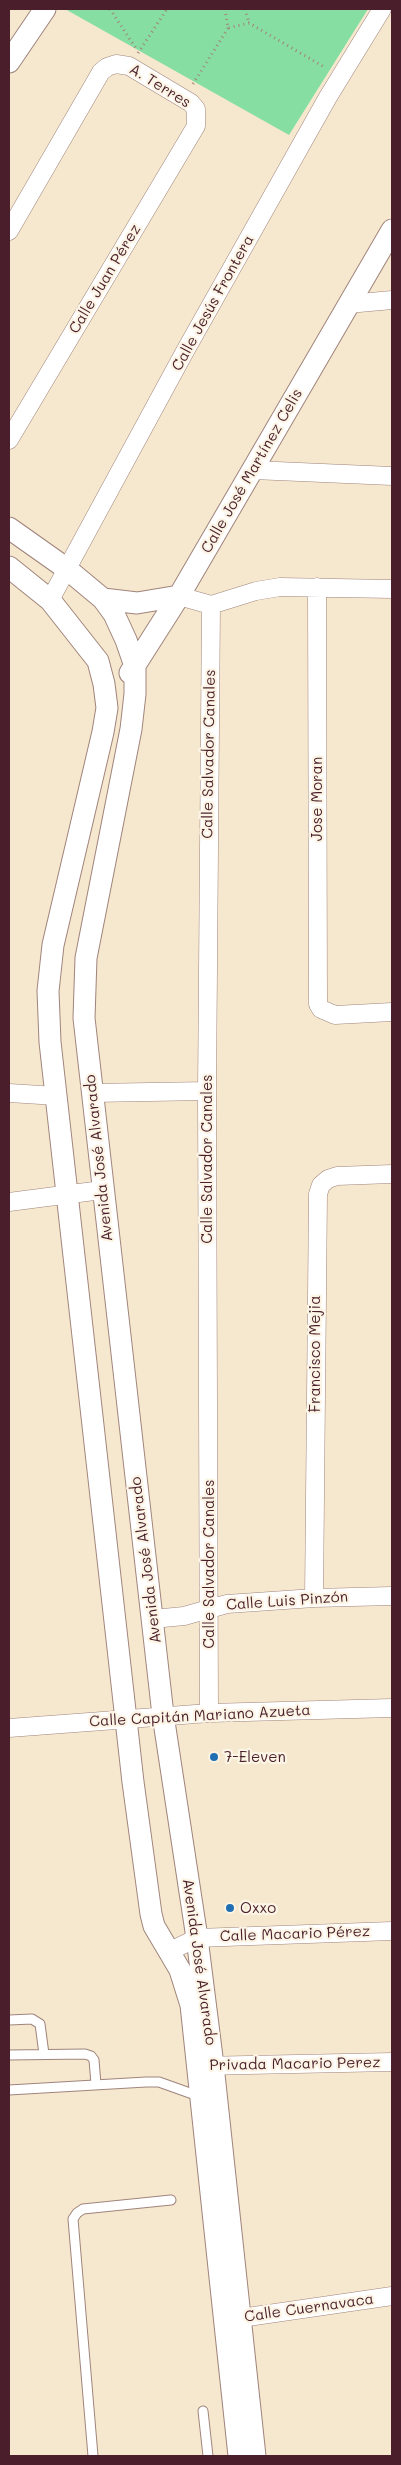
<!DOCTYPE html>
<meta charset="utf-8">
<style>
body{margin:0}
#map{position:relative;width:401px;height:2465px;overflow:hidden;background:#f5e8ce;font-family:Mali,sans-serif}
canvas{display:block}
.frame{position:absolute;inset:0;border:10px solid #4a1f2b;pointer-events:none}
</style>
<div id="map">
<canvas width="401" height="2465"></canvas>
<div class="frame"></div>
</div>
<script>
const g = document.querySelector('canvas').getContext('2d');
g.lineJoin = 'round';
function fillPath(path, color) { g.fillStyle = color; g.fill(path, 'evenodd'); }
const toPath = rows => new Path2D(rows.map(r => 'M' + r).join(''));
function strokePath(path, color, width, dash) { g.strokeStyle = color; g.lineWidth = width; g.lineCap = dash ? 'butt' : 'round'; g.setLineDash(dash || []); g.stroke(path); }
function write(font, color, halo, rows, align = 'center') {
  g.font = font + ' Mali,sans-serif'; g.lineWidth = 4.5; g.setLineDash([]); g.textBaseline = 'middle'; g.strokeStyle = halo; g.fillStyle = color; for (const [text, x, y, turn = 0] of rows) {
    g.save(); g.translate(x, y); g.rotate((+turn || 0) * Math.PI / 180); g.textAlign = isNaN(turn) ? turn : align; if (halo) g.strokeText(text, 0, 0); g.fillText(text, 0, 0); g.restore();
  }
}
const green = toPath([
 [65,9,368,9,289,135]
]);
const path = toPath([
 [110,9,137,50],
 [225,9,228,28,249,23,326,68],
 [245,9,249,23],
 [138,53,167,9],
 [193,84,228,28]
]);
const service = toPath([
 [9,2020,32,2019,40,2024,44,2054],
 [9,2055,85,2054,91,2056,94,2060,96,2084],
 [9,2090,146,2082,159,2082,201,2097],
 [203,2411,208,2456],
 [93,2456,73,2219,77,2213,83,2209,171,2200]
]);
const minor = toPath([
 [9,231,101,72,107,67,116,64,129,66,191,103,196,109,196,126,9,440],
 [348,304,392,300],
 [253,470,392,476],
 [317,587,318,1004,321,1009,335,1015,392,1012],
 [179,596,211,605,256,591,280,587,392,589],
 [50,600,184,353,328,97,382,9],
 [9,1093,57,1096],
 [92,1093,207,1091],
 [9,1202,102,1190],
 [314,1598,318,1194,321,1185,328,1179,337,1176,392,1174],
 [153,1619,184,1616,227,1604,314,1598,392,1596],
 [209,1713,207,1091,211,605],
 [9,1728,209,1713,392,1708],
 [170,1951,197,1938,392,1931],
 [200,2066,392,2062],
 [227,2320,392,2296]
]);
const tertiary = toPath([
 [9,62,45,9],
 [9,528,67,569,103,599,114,614,126,640,135,666,135,694,131,729,86,958,84,1018,163,1715,197,1938,213,2065,255,2456],
 [9,567,50,600,98,661,104,684,107,708,103,732,53,945,48,991,50,1042,133,1782,151,1914,154,1926,180,1970,191,2005,239,2456],
 [103,599,137,603,179,596],
 [130,673,179,596,392,230]
]);
const markers = [
 [214,1757,5,"#1f6fb2"],
 [230,1908,5,"#1f6fb2"]
];
const streetNames = [
 ["A. Terres",160,86,32],
 ["Calle Juan Pérez",105,279,-59],
 ["Calle Jesús Frontera",213,303,-61],
 ["Calle José Martínez Celis",252,471,-60],
 ["Calle Salvador Canales",209,754,-89],
 ["Jose Moran",317,799,-90],
 ["Avenida José Alvarado",99,1158,-96],
 ["Calle Salvador Canales",207,1159,-90],
 ["Francisco Mejia",315,1354,-90],
 ["Avenida José Alvarado",146,1560,-97],
 ["Calle Salvador Canales",209,1564,-90],
 ["Calle Luis Pinzón",287,1601,-4],
 ["Calle Capitán Mariano Azueta",200,1716,-3],
 ["Calle Macario Pérez",295,1934,-2],
 ["Avenida José Alvarado",199,1962,82],
 ["Privada Macario Perez",295,2064,-1],
 ["Calle Cuernavaca",309,2308,-8]
];
const poiNames = [
 ["7-Eleven",224,1757],
 ["Oxxo",240,1908]
];
fillPath(green, '#87dea2');
strokePath(service, '#a0847c', 11);
strokePath(minor, '#a0847c', 19);
strokePath(tertiary, '#a0847c', 23);
strokePath(path, '#a0847c', 3, [1, 4]);
strokePath(service, '#fff', 9);
strokePath(minor, '#fff', 18);
strokePath(tertiary, '#fff', 21);
for (const [x, y, r, color] of markers) { const dot = new Path2D(); dot.arc(x, y, r, 0, 2 * Math.PI); g.fillStyle = color; g.fill(dot); strokePath(dot, '#fcf5e5', 2); }
write('15px', '#4a1f2b', '#fcf5e5', streetNames);
write('15px', '#4a1f2b', '#fcf5e5', poiNames, 'left');
</script>
